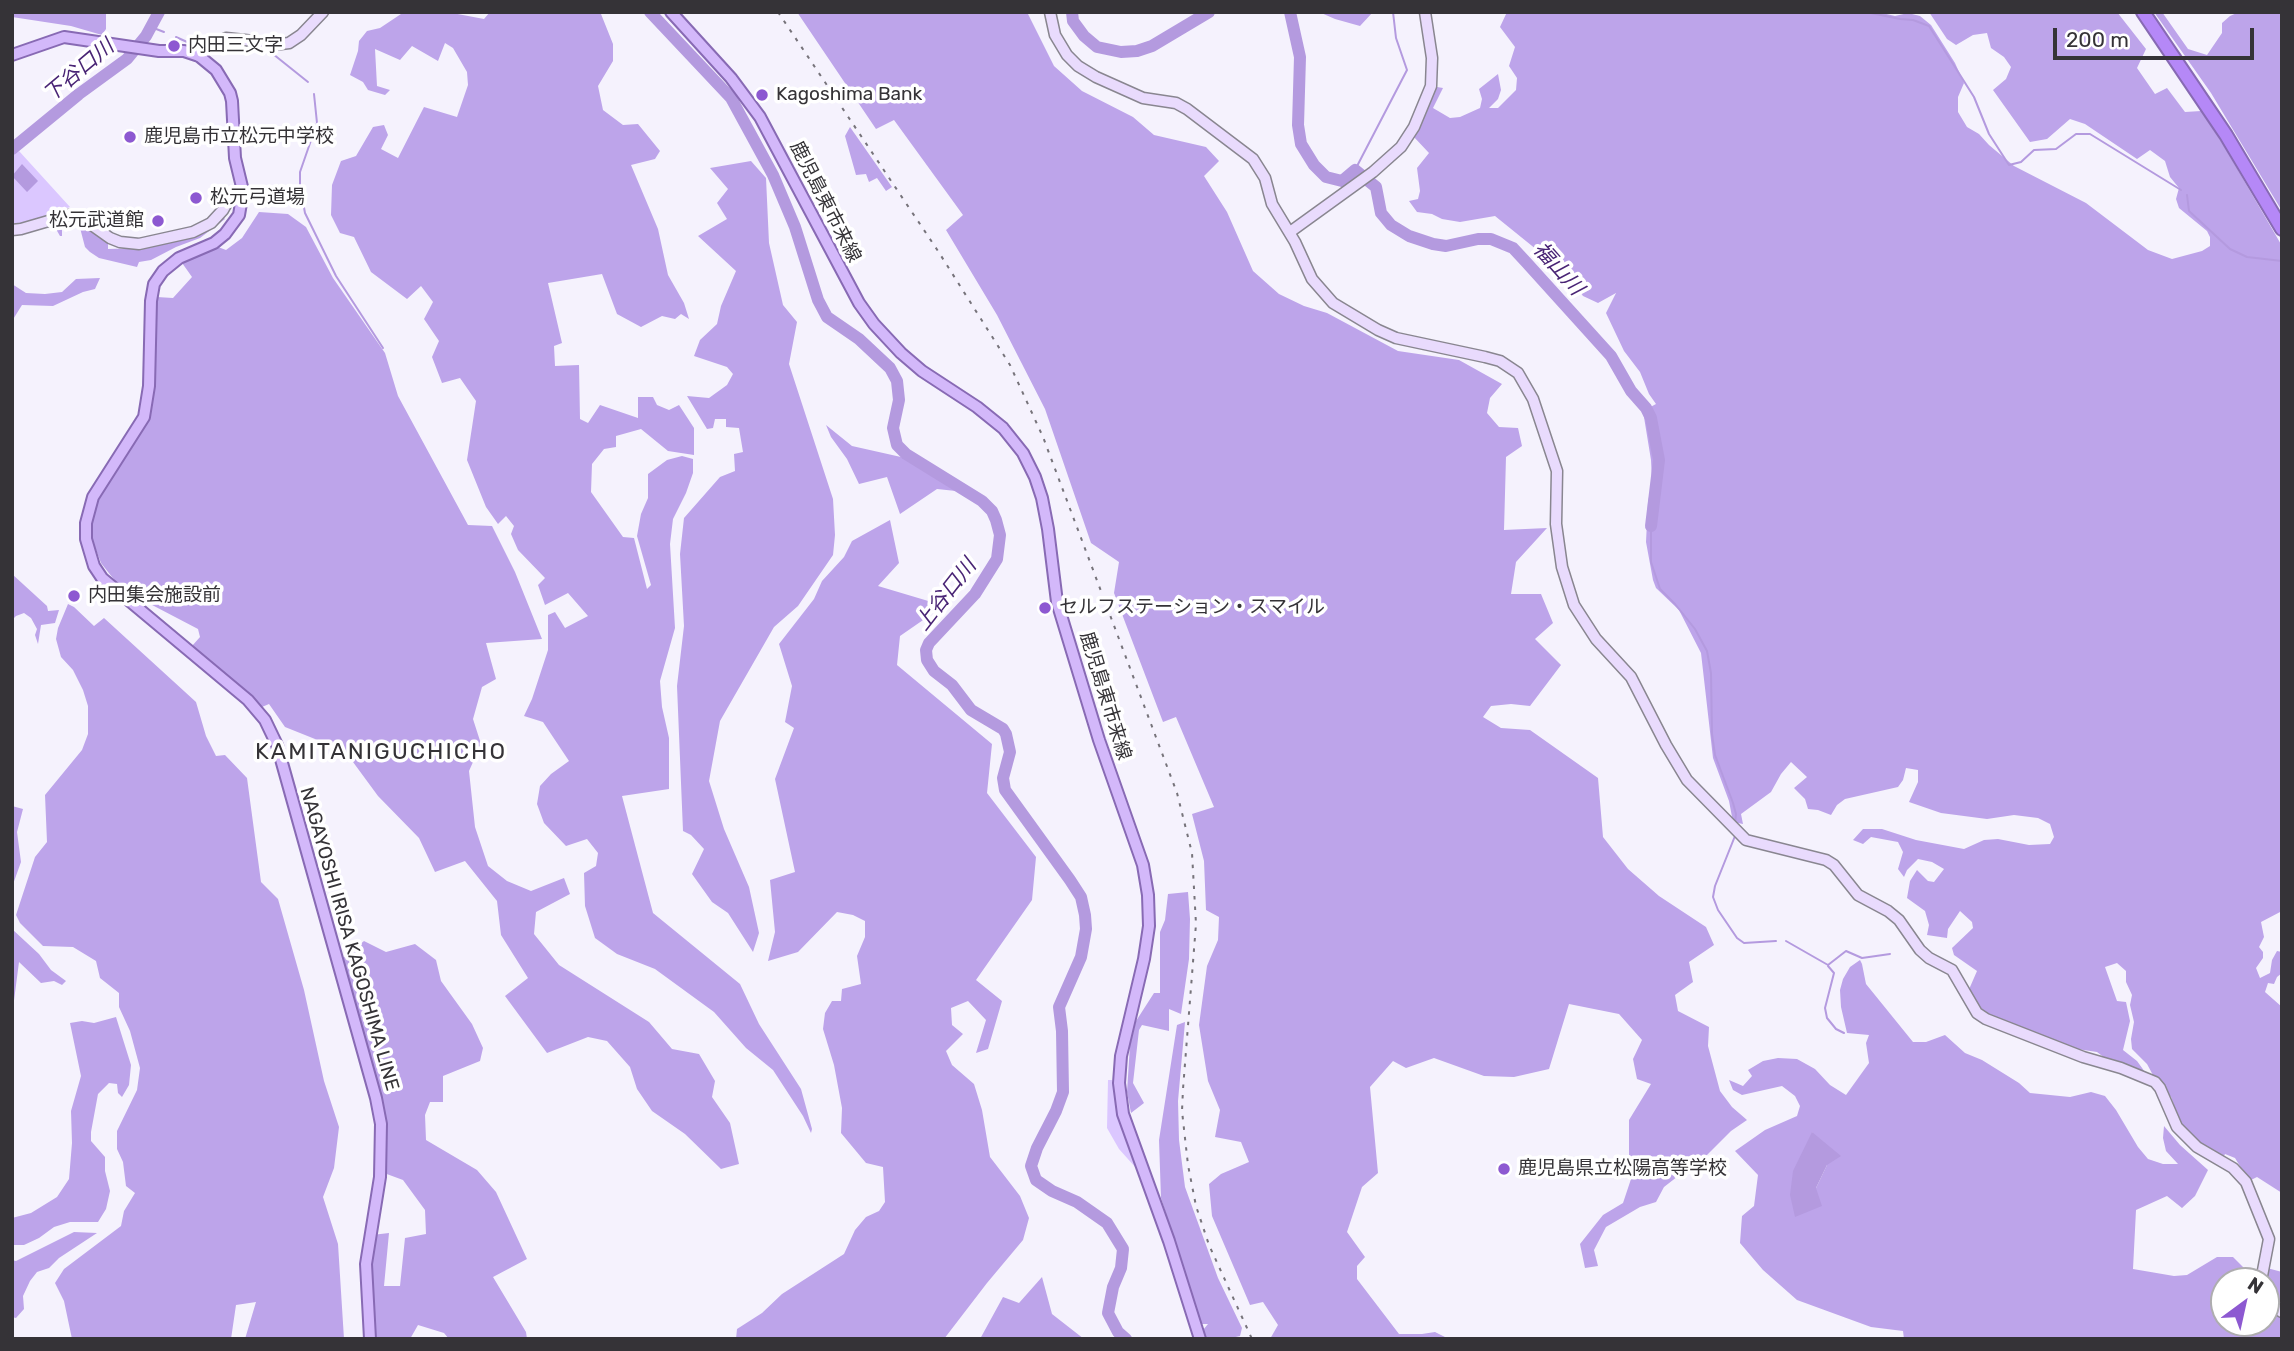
<!DOCTYPE html>
<meta charset="utf-8">
<style>
body{margin:0}
#map{position:relative;width:2294px;height:1351px;overflow:hidden;background:#f5f2fd;font-family:Rubik,sans-serif}
canvas{display:block}
.frame{position:absolute;inset:0;border:14px solid #353337;pointer-events:none}
.north{position:absolute;left:2210px;top:1267px;width:70px;height:70px;box-sizing:border-box;background:#fff;border:2px solid #aeadaf;border-radius:50%;rotate:33deg;font-size:19px;font-weight:700;line-height:28px;text-align:center;color:#353337}
.north::after{content:'';display:block;margin:auto;width:24px;height:32px;background:#8d59d1;clip-path:polygon(50% 0,100% 100%,50% 72%,0 100%)}
.scale{position:absolute;left:2053px;top:28px;width:201px;height:32px;box-sizing:border-box;border:4px solid #353337;border-top:0;padding-left:9px;font-size:21px;line-height:24px;white-space:nowrap;color:#353337;-webkit-text-stroke:5px #fff;paint-order:stroke}
</style>
<div id="map">
<canvas width="2294" height="1351"></canvas>
<div class="frame"></div>
<div class="north">N</div>
<div class="scale">200 m</div>
</div>
<script>
const g = document.querySelector('canvas').getContext('2d');
g.lineJoin = 'round';
function fillPath(path, color) { g.fillStyle = color; g.fill(path, 'evenodd'); }
const toPath = rows => new Path2D(rows.map(r => 'M' + r).join(''));
function strokePath(path, color, width, dash) { g.strokeStyle = color; g.lineWidth = width; g.lineCap = dash ? 'butt' : 'round'; g.setLineDash(dash || []); g.stroke(path); }
function write(font, color, halo, rows, align = 'center') {
  g.font = font + ' Rubik,"Noto Sans JP",sans-serif'; g.lineWidth = 7; g.setLineDash([]); g.textBaseline = 'middle'; g.strokeStyle = halo; g.fillStyle = color; for (const [text, x, y, turn = 0] of rows) {
    g.save(); g.translate(x, y); g.rotate((+turn || 0) * Math.PI / 180); g.textAlign = isNaN(turn) ? turn : align; if (halo) g.strokeText(text, 0, 0); g.fillText(text, 0, 0); g.restore();
  }
}
const green = toPath([
 [19,151,70,207,25,223,12,224,12,156],
 [1108,1080,1112,1080,1120,1125,1136,1168,1119,1149,1107,1128]
]);
const forest = toPath([
 [12,12,106,12,106,29,102,35,71,26,12,17],
 [404,12,447,12,484,19,490,12,597,12,601,14,613,44,613,61,598,86,603,110,623,125,638,124,660,151,655,159,631,165,658,229,668,275,684,303,689,319,681,314,675,319,662,316,641,327,617,314,602,274,548,283,562,343,554,346,555,366,579,365,580,419,588,423,600,405,638,418,638,397,653,397,657,405,669,410,679,405,694,428,694,455,668,451,641,429,616,436,616,447,604,449,592,464,591,492,623,537,634,538,647,589,651,585,637,536,641,514,648,498,648,474,667,460,682,456,693,459,693,473,686,493,673,519,670,544,675,628,660,681,662,707,669,738,669,789,622,796,653,913,740,984,759,1024,801,1089,812,1129,811,1133,803,1116,773,1070,746,1048,714,1012,655,969,617,954,595,938,585,906,584,873,596,866,598,853,587,839,566,846,544,823,537,804,540,786,551,774,569,761,543,722,524,716,532,699,548,650,548,615,555,612,565,628,588,616,568,593,545,605,538,585,545,578,518,550,511,534,514,526,506,516,498,524,486,507,467,460,476,401,460,378,442,383,432,357,439,341,424,319,433,302,421,286,407,299,371,272,354,237,340,233,331,215,332,185,341,161,356,156,373,127,384,125,388,135,381,149,398,158,424,107,457,117,468,85,467,72,453,48,445,43,438,61,412,46,400,60,375,49,377,86,390,90,385,95,368,90,363,82,350,75,358,51,359,41,367,31,380,28],
 [797,12,1027,12,1054,66,1082,91,1133,117,1154,135,1206,147,1219,161,1204,176,1227,212,1253,271,1279,294,1304,306,1327,313,1398,351,1459,360,1502,384,1490,398,1487,413,1499,427,1518,428,1522,446,1506,457,1504,530,1547,528,1516,562,1511,594,1541,594,1553,623,1535,639,1561,665,1530,706,1511,704,1491,706,1483,717,1501,728,1530,730,1598,778,1603,837,1628,869,1659,896,1706,927,1714,945,1689,962,1693,982,1675,995,1678,1011,1709,1027,1708,1046,1720,1091,1732,1107,1747,1120,1731,1131,1692,1170,1682,1173,1664,1187,1656,1202,1640,1207,1606,1227,1594,1250,1598,1266,1585,1268,1580,1244,1603,1215,1623,1203,1632,1176,1622,1166,1629,1158,1629,1120,1651,1084,1637,1079,1633,1059,1642,1040,1619,1014,1569,1004,1549,1069,1514,1077,1484,1076,1434,1058,1406,1068,1393,1061,1370,1087,1378,1173,1362,1187,1347,1232,1365,1257,1357,1266,1357,1279,1399,1334,1422,1334,1435,1332,1449,1339,1270,1339,1278,1325,1263,1302,1250,1305,1212,1216,1209,1184,1221,1174,1249,1162,1241,1142,1215,1137,1220,1110,1208,1081,1199,1025,1207,966,1218,940,1219,917,1206,910,1204,861,1192,814,1214,807,1176,717,1163,722,1114,593,1119,562,1091,543,1045,409,997,315,946,230,963,215,894,120,876,129],
 [1319,12,1373,12,1360,26,1335,19],
 [1507,12,1878,12,1895,16,1908,13,1920,16,1931,25,1955,63,1964,83,1958,97,1958,112,1967,127,1979,134,1989,145,2014,166,2086,203,2148,250,2172,259,2202,251,2210,246,2210,237,2207,231,2179,208,2176,199,2179,188,2170,177,2165,161,2150,150,2137,159,2085,124,2070,119,2047,139,2030,142,1993,90,2006,79,2011,67,2004,57,1991,48,1987,33,1973,35,1956,45,1947,39,1929,12,2117,12,2146,49,2137,68,2155,94,2167,88,2185,112,2201,111,2224,146,2282,246,2282,911,2261,922,2264,937,2259,947,2263,952,2263,958,2256,968,2260,978,2270,973,2272,960,2277,951,2282,952,2282,973,2277,977,2274,984,2268,983,2265,992,2282,1007,2282,1193,2257,1177,2249,1181,2235,1158,2225,1154,2223,1158,2191,1136,2182,1127,2171,1097,2154,1077,2147,1064,2132,1049,2131,1039,2134,1022,2130,1005,2132,995,2126,982,2126,971,2117,963,2105,967,2117,1001,2126,1002,2130,1021,2123,1050,2137,1061,2150,1079,2109,1061,2097,1052,2077,1049,1994,1018,1979,1009,1967,994,1977,971,1954,955,1952,948,1973,928,1972,922,1960,911,1948,929,1947,938,1927,935,1929,925,1925,911,1907,898,1910,881,1917,870,1928,881,1934,882,1944,869,1932,862,1918,859,1907,870,1904,877,1898,869,1903,852,1898,842,1871,837,1863,844,1853,840,1863,829,1882,829,1916,840,1964,849,1984,840,1998,839,2029,845,2050,844,2054,837,2050,824,2038,818,2014,815,1987,819,1941,813,1909,802,1918,782,1918,770,1906,768,1903,780,1898,787,1845,799,1837,805,1831,815,1818,810,1808,809,1805,799,1794,788,1807,777,1791,762,1781,774,1771,792,1741,814,1743,824,1733,822,1729,801,1713,758,1701,653,1679,610,1656,588,1653,580,1646,542,1648,502,1652,481,1651,460,1643,411,1656,404,1649,394,1640,372,1624,351,1606,313,1616,293,1598,303,1583,296,1568,275,1495,216,1460,222,1442,219,1432,214,1417,212,1409,201,1418,199,1420,191,1417,168,1429,153,1413,136,1437,87,1443,88,1433,108,1450,118,1460,117,1480,108,1482,99,1479,89,1498,74,1501,90,1498,99,1489,108,1498,108,1516,90,1517,78,1509,66,1515,47,1500,27],
 [2154,12,2162,12,2188,49,2207,55,2222,33,2222,23,2230,16,2239,12,2282,12,2282,211,2211,93],
 [850,127,892,187,886,191,877,178,869,182,866,174,856,175,845,136],
 [751,161,766,178,769,243,783,305,797,322,789,364,833,499,835,535,833,555,798,606,774,627,720,721,709,781,724,829,749,887,759,933,753,952,728,913,712,902,692,874,704,849,691,835,683,831,677,686,684,626,680,554,684,518,720,477,735,471,734,454,743,452,739,428,726,427,726,419,715,419,713,428,707,429,687,396,709,398,727,385,733,374,727,367,694,356,700,340,717,324,721,306,736,271,698,236,727,219,717,203,728,189,710,168],
 [259,212,288,214,306,227,333,278,385,353,398,396,468,525,492,526,515,572,542,639,486,643,496,679,482,687,473,719,481,744,469,771,475,827,488,866,507,881,531,891,564,878,570,894,536,912,534,934,559,965,649,1022,672,1049,699,1054,715,1081,712,1097,730,1123,739,1164,721,1169,685,1134,652,1111,637,1089,630,1067,607,1041,588,1037,547,1053,505,996,528,978,501,935,497,901,465,861,435,872,419,838,378,796,353,762,330,745,285,727,269,704,262,707,192,646,200,637,198,629,133,595,127,596,101,563,93,542,92,517,97,498,147,420,157,297,173,298,192,277,180,260,210,244,226,250,242,238],
 [62,217,80,221,108,242,108,249,140,248,223,217,225,219,200,238,176,247,151,260,139,262,137,267,99,258,90,252,85,247,79,224,70,223,62,226,62,236,60,236,52,222],
 [100,278,95,289,83,292,53,306,22,305,12,321,12,284,26,293,45,294,62,292,76,279],
 [826,425,852,446,901,457,925,468,956,491,937,489,900,514,887,477,859,484,847,459,831,437],
 [890,520,899,563,878,586,935,603,926,618,900,636,897,665,992,744,987,793,1036,857,1032,900,976,980,1002,1001,988,1049,976,1053,986,1020,968,1001,951,1008,952,1025,963,1034,946,1051,952,1065,974,1084,982,1110,990,1157,1020,1196,1029,1218,1023,1240,987,1283,944,1339,736,1339,737,1329,762,1313,782,1294,844,1254,855,1230,866,1217,879,1211,885,1202,883,1167,866,1163,841,1133,842,1108,834,1065,823,1029,825,1013,832,1001,841,1001,842,989,861,984,857,956,865,937,865,921,853,915,837,912,798,952,768,961,775,932,770,880,795,872,775,779,794,728,785,722,792,686,779,644,814,599,822,581,844,557,852,541],
 [12,574,47,606,48,611,59,610,55,623,41,625,38,644,35,635,37,629,31,618,24,613,16,616,12,620],
 [68,604,74,607,94,626,104,618,196,702,206,736,216,756,225,755,247,778,261,882,278,899,304,990,324,1081,339,1127,334,1168,323,1197,338,1244,344,1339,245,1339,256,1302,236,1305,231,1339,72,1339,64,1301,55,1283,64,1269,121,1226,124,1211,135,1193,126,1186,123,1162,117,1149,117,1131,137,1090,140,1068,130,1031,119,1007,119,993,100,978,96,961,73,947,43,946,20,923,16,915,35,857,47,842,45,795,82,750,88,734,88,706,83,690,73,670,61,657,56,639,58,628],
 [12,806,23,809,17,832,21,862,12,887],
 [1188,892,1190,919,1189,959,1181,1014,1169,1009,1169,1031,1142,1025,1139,1030,1133,1083,1144,1103,1131,1113,1127,1092,1130,1045,1136,1021,1154,993,1160,993,1160,932,1165,920,1168,894],
 [12,929,39,954,51,970,66,981,62,985,54,981,41,983,19,962,12,1016],
 [364,941,386,952,415,944,436,960,441,981,472,1024,483,1048,480,1061,443,1076,443,1102,430,1102,425,1115,426,1140,477,1170,496,1192,527,1259,493,1277,526,1332,527,1339,449,1339,444,1333,418,1325,410,1339,374,1339,370,1285,372,1235,389,1233,384,1286,400,1286,405,1238,426,1234,425,1210,403,1180,384,1173,383,1114,341,960],
 [1860,960,1862,964,1866,984,1913,1042,1926,1042,1945,1035,1965,1053,1982,1060,2019,1083,2030,1093,2070,1097,2091,1092,2105,1096,2116,1110,2138,1147,2148,1159,2163,1164,2178,1164,2166,1151,2163,1138,2164,1126,2180,1145,2208,1170,2195,1196,2182,1208,2167,1196,2136,1210,2133,1269,2174,1276,2187,1275,2217,1257,2233,1257,2251,1275,2252,1281,2224,1281,2224,1323,2266,1323,2266,1309,2282,1317,2282,1339,1904,1339,1903,1331,1871,1327,1797,1300,1763,1270,1740,1243,1742,1216,1754,1206,1758,1175,1735,1151,1765,1130,1797,1116,1800,1106,1795,1096,1782,1086,1742,1095,1733,1090,1729,1080,1743,1086,1752,1076,1748,1070,1763,1061,1778,1058,1797,1059,1815,1069,1830,1085,1846,1095,1869,1063,1866,1043,1869,1035,1847,1033,1841,1007,1840,990,1843,979,1850,967],
 [1812,1132,1827,1165,1816,1188],
 [116,1017,131,1065,129,1085,122,1097,118,1093,117,1084,109,1083,98,1094,91,1132,91,1141,105,1157,105,1171,110,1191,106,1209,98,1222,70,1222,54,1227,39,1238,24,1245,12,1245,12,1218,31,1213,57,1197,69,1179,72,1143,71,1111,81,1076,70,1023,82,1021,94,1023],
 [1185,1022,1178,1101,1179,1140,1185,1187,1218,1278,1242,1328,1240,1336,1227,1339,1207,1339,1203,1330,1208,1324,1201,1324,1161,1198,1159,1140,1177,1025],
 [74,1232,97,1233,59,1258,49,1268,37,1272,30,1281,23,1296,24,1309,16,1318,12,1317,12,1260,16,1261],
 [2267,1268,2282,1272,2282,1307,2270,1297,2267,1290,2265,1281],
 [1042,1277,1052,1314,1084,1339,980,1339,1003,1297,1019,1303]
]);
const water = toPath([
 [22,164,38,181,27,192,12,176],
 [1812,1132,1841,1156,1827,1165,1816,1188,1822,1206,1795,1217,1790,1195,1793,1171]
]);
const stream = toPath([
 [1866,12,1900,19,1913,20,1929,26,1974,97,1989,134,2009,165,2021,162,2034,150,2056,149,2076,134,2090,134,2181,190],
 [151,27,164,32],
 [176,37,196,46],
 [273,54,308,82],
 [314,94,317,123,300,172,300,186,305,213,336,276,383,348],
 [1355,170,1407,70,1396,38,1393,12],
 [2187,195,2189,211,2230,249,2247,257,2282,261],
 [1651,526,1651,562,1660,589,1675,604,1695,629,1707,651,1711,673,1712,734,1715,755,1733,803,1736,814,1735,824],
 [1735,836,1715,886,1713,897,1718,910,1737,938,1744,943,1776,941],
 [1786,941,1828,965,1846,951,1862,958,1890,954],
 [1828,966,1834,973,1825,1008,1827,1018,1836,1029,1844,1033]
]);
const river = toPath([
 [650,12,731,98,773,175,795,227,818,300,827,317,859,339,890,368,897,381,899,400,893,428,897,445,906,454,982,501,992,511,996,520,1000,535,997,559,975,594,929,643,926,650,927,660,934,671,952,685,971,710,1003,729,1006,734,1010,752,1003,778,1005,790,1070,880,1081,897,1085,915,1086,929,1081,957,1059,1007,1062,1031,1063,1092,1056,1111,1037,1148,1031,1166,1036,1180,1052,1191,1077,1202,1107,1223,1123,1249,1121,1268,1113,1287,1108,1313,1118,1332,1126,1339],
 [1072,12,1073,21,1084,36,1097,47,1121,52,1137,51,1152,46,1209,12],
 [1290,12,1300,57,1298,125,1301,144,1314,165,1326,177,1342,181,1355,170,1376,187,1381,213,1391,225,1409,236,1433,244,1446,246,1478,239,1491,239,1513,248,1526,262,1611,356,1631,391,1646,408,1651,418,1659,460,1651,526],
 [12,149,79,94,127,59,146,36,159,12]
]);
const secondary = toPath([
 [1050,12,1055,35,1067,55,1078,66,1096,77,1143,98,1176,103,1187,109,1253,159,1265,178,1272,204,1295,242,1312,279,1333,303,1378,330,1396,338,1485,357,1500,361,1518,373,1533,399,1557,471,1556,524,1562,567,1574,605,1596,639,1631,677,1666,745,1687,780,1746,840,1826,860,1834,865,1858,895,1888,911,1899,920,1920,950,1929,958,1952,970,1977,1013,1986,1019,2083,1057,2121,1068,2155,1082,2160,1088,2177,1127,2197,1147,2233,1168,2246,1182,2269,1239,2261,1281],
 [199,56,212,45,226,38,281,44,289,43,301,35,323,12],
 [12,230,21,229,69,215,86,221,110,238,120,242,139,244,193,232,211,223,223,210,232,194,243,191],
 [1290,232,1373,172,1401,147,1414,127,1431,86,1432,58,1425,12],
 [2266,1297,2274,1307,2282,1312]
]);
const primary = toPath([
 [671,12,731,78,760,117,859,303,874,324,901,353,922,371,977,407,1003,428,1023,453,1035,477,1042,498,1048,529,1057,602,1099,740,1143,865,1148,895,1149,926,1144,959,1121,1056,1119,1083,1123,1114,1169,1241,1200,1339],
 [12,55,64,37,159,51,184,51,199,56,216,70,230,93,232,101,235,158,243,191,239,215,225,234,214,243,179,258,163,271,154,284,151,301,149,386,144,417,93,497,86,523,86,539,94,566,102,578,248,700,265,720,277,745,376,1098,381,1124,380,1177,366,1264,370,1339]
]);
const highway = toPath([
 [2143,12,2226,135,2282,229]
]);
const rail = toPath([
 [778,12,938,251,1010,365,1043,437,1177,793,1192,853,1196,924,1183,1089,1182,1111,1188,1165,1196,1206,1209,1245,1252,1339]
]);
const markers = [
 [174,46,7,"#8d59d1"],
 [762,95,7,"#8d59d1"],
 [130,137,7,"#8d59d1"],
 [196,198,7,"#8d59d1"],
 [158,221,7,"#8d59d1"],
 [74,596,7,"#8d59d1"],
 [1045,608,7,"#8d59d1"],
 [1504,1169,7,"#8d59d1"]
];
const poiNames = [
 ["内田三文字",188,46],
 ["Kagoshima Bank",776,95],
 ["鹿児島市立松元中学校",144,137],
 ["松元弓道場",210,198],
 ["松元武道館",144,221,"right"],
 ["内田集会施設前",88,596],
 ["セルフステーション・スマイル",1059,608],
 ["鹿児島県立松陽高等学校",1518,1169]
];
const streetNames = [
 ["鹿児島東市来線",825,202,63],
 ["鹿児島東市来線",1105,696,73],
 ["NAGAYOSHI IRISA KAGOSHIMA LINE",349,939,74]
];
const waterNames = [
 ["下谷口川",79,71,-40],
 ["福山川",1558,269,48],
 ["上谷口川",946,595,-52]
];
const quarterNames = [
 ["KAMITANIGUCHICHO",381,752]
];
fillPath(green, '#dbc7ff');
fillPath(forest, '#bda4ea');
fillPath(water, '#b49adf');
strokePath(stream, '#b49adf', 2);
strokePath(river, '#b49adf', 12);
strokePath(secondary, '#898690', 13);
strokePath(primary, '#886ab4', 14);
strokePath(highway, '#886ab4', 16);
strokePath(secondary, '#e9dbfd', 10);
strokePath(primary, '#d3b8fa', 10);
strokePath(highway, '#b588f7', 12);
strokePath(rail, '#76737a', 2, [3.5, 7]);
for (const [x, y, r, color] of markers) { const dot = new Path2D(); dot.arc(x, y, r, 0, 2 * Math.PI); g.fillStyle = color; g.fill(dot); strokePath(dot, '#fff', 2.5); }
write('19px', '#353337', '#fff', poiNames, 'left');
write('19px', '#353337', '#fff', streetNames);
write('italic 21px', '#492475', '#fff', waterNames);
g.letterSpacing = '2px';
write('23px', '#353337', '#fff', quarterNames);
g.letterSpacing = '0px';
</script>
